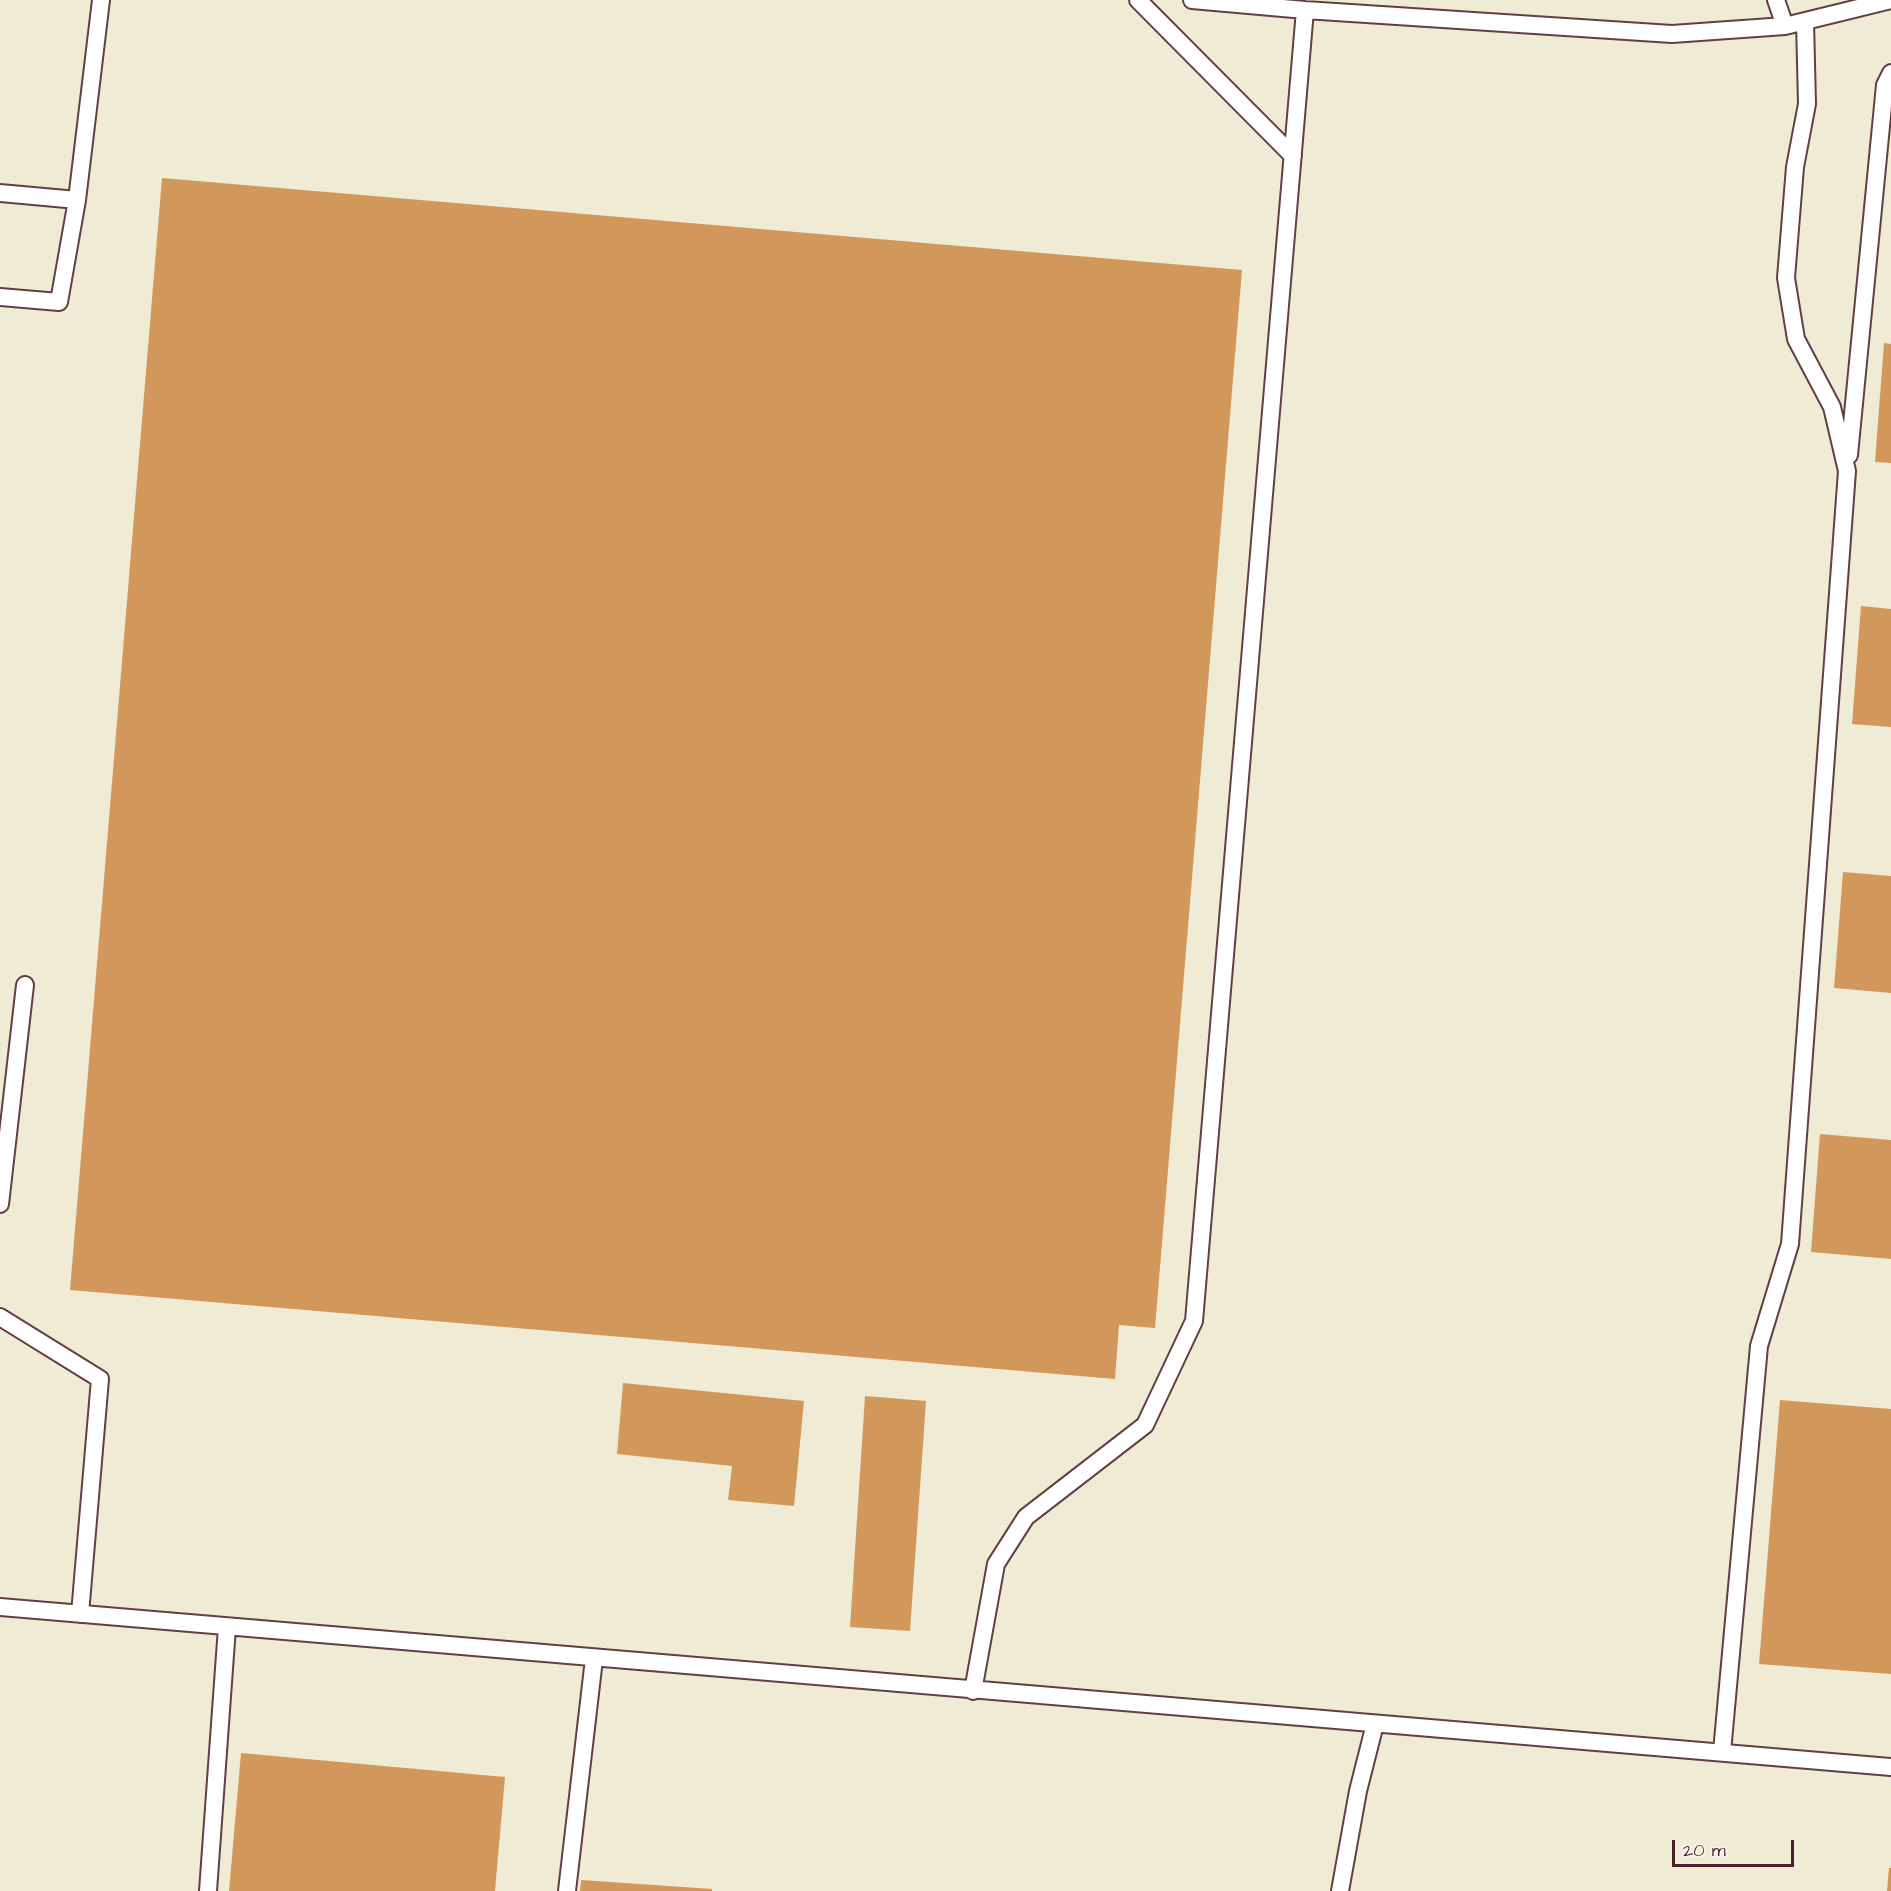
<!DOCTYPE html>
<style>
body{margin:0}
#map{position:relative;width:1891px;height:1891px;overflow:hidden;background:#f0ebd5;font-family:"Architects Daughter",sans-serif}
canvas{display:block}
.scale{position:absolute;left:1672px;top:1840px;width:122px;height:27px;box-sizing:border-box;border:3px solid #4a1f2b;border-top:0;padding-left:8px;font-size:18px;line-height:21px;white-space:nowrap;color:#4a1f2b;-webkit-text-stroke:4px #f7f3e8;paint-order:stroke}
</style>
<div id="map">
<canvas width="1891" height="1891"></canvas>
<div class="scale">20 m</div>
</div>
<script>
const g = document.querySelector('canvas').getContext('2d');
g.lineJoin = 'round';
function fillPath(path, color) { g.fillStyle = color; g.fill(path, 'evenodd'); }
const toPath = rows => new Path2D(rows.map(r => 'M' + r).join(''));
function strokePath(path, color, width, dash) { g.strokeStyle = color; g.lineWidth = width; g.lineCap = dash ? 'butt' : 'round'; g.setLineDash(dash || []); g.stroke(path); }
const building = toPath([
 [162,178,1242,270,1155,1328,1119,1325,1115,1379,70,1290],
 [1884,343,1891,344,1891,463,1875,462],
 [1861,606,1891,609,1891,727,1852,724],
 [1843,872,1891,876,1891,993,1834,988],
 [1820,1134,1891,1140,1891,1259,1811,1252],
 [623,1383,804,1401,794,1506,728,1500,732,1466,617,1454],
 [865,1396,926,1401,910,1631,850,1627],
 [1780,1400,1891,1409,1891,1674,1759,1664],
 [241,1753,505,1777,495,1891,229,1891],
 [1889,1868,1891,1868,1891,1891,1887,1891],
 [581,1880,712,1889,712,1891,580,1891]
]);
const lane = toPath([
 [1138,0,1293,156],
 [1192,0,1305,10,1672,34,1785,26,1891,0],
 [1776,0,1785,26],
 [0,193,77,200],
 [0,297,59,302,77,200,101,0],
 [1849,455,1885,85,1891,73],
 [0,1204,25,985],
 [0,1317,100,1379,80,1614],
 [0,1607,1891,1767],
 [973,1691,996,1564,1026,1517,1145,1425,1194,1321,1305,10],
 [1722,1752,1759,1346,1790,1244,1847,471,1832,407,1796,339,1786,278,1795,167,1807,104,1805,21],
 [208,1891,227,1627],
 [567,1891,594,1659],
 [1340,1891,1358,1791,1375,1724]
]);
fillPath(building, '#d2985b');
strokePath(lane, '#633e44', 20);
strokePath(lane, '#fff', 16);
</script>
